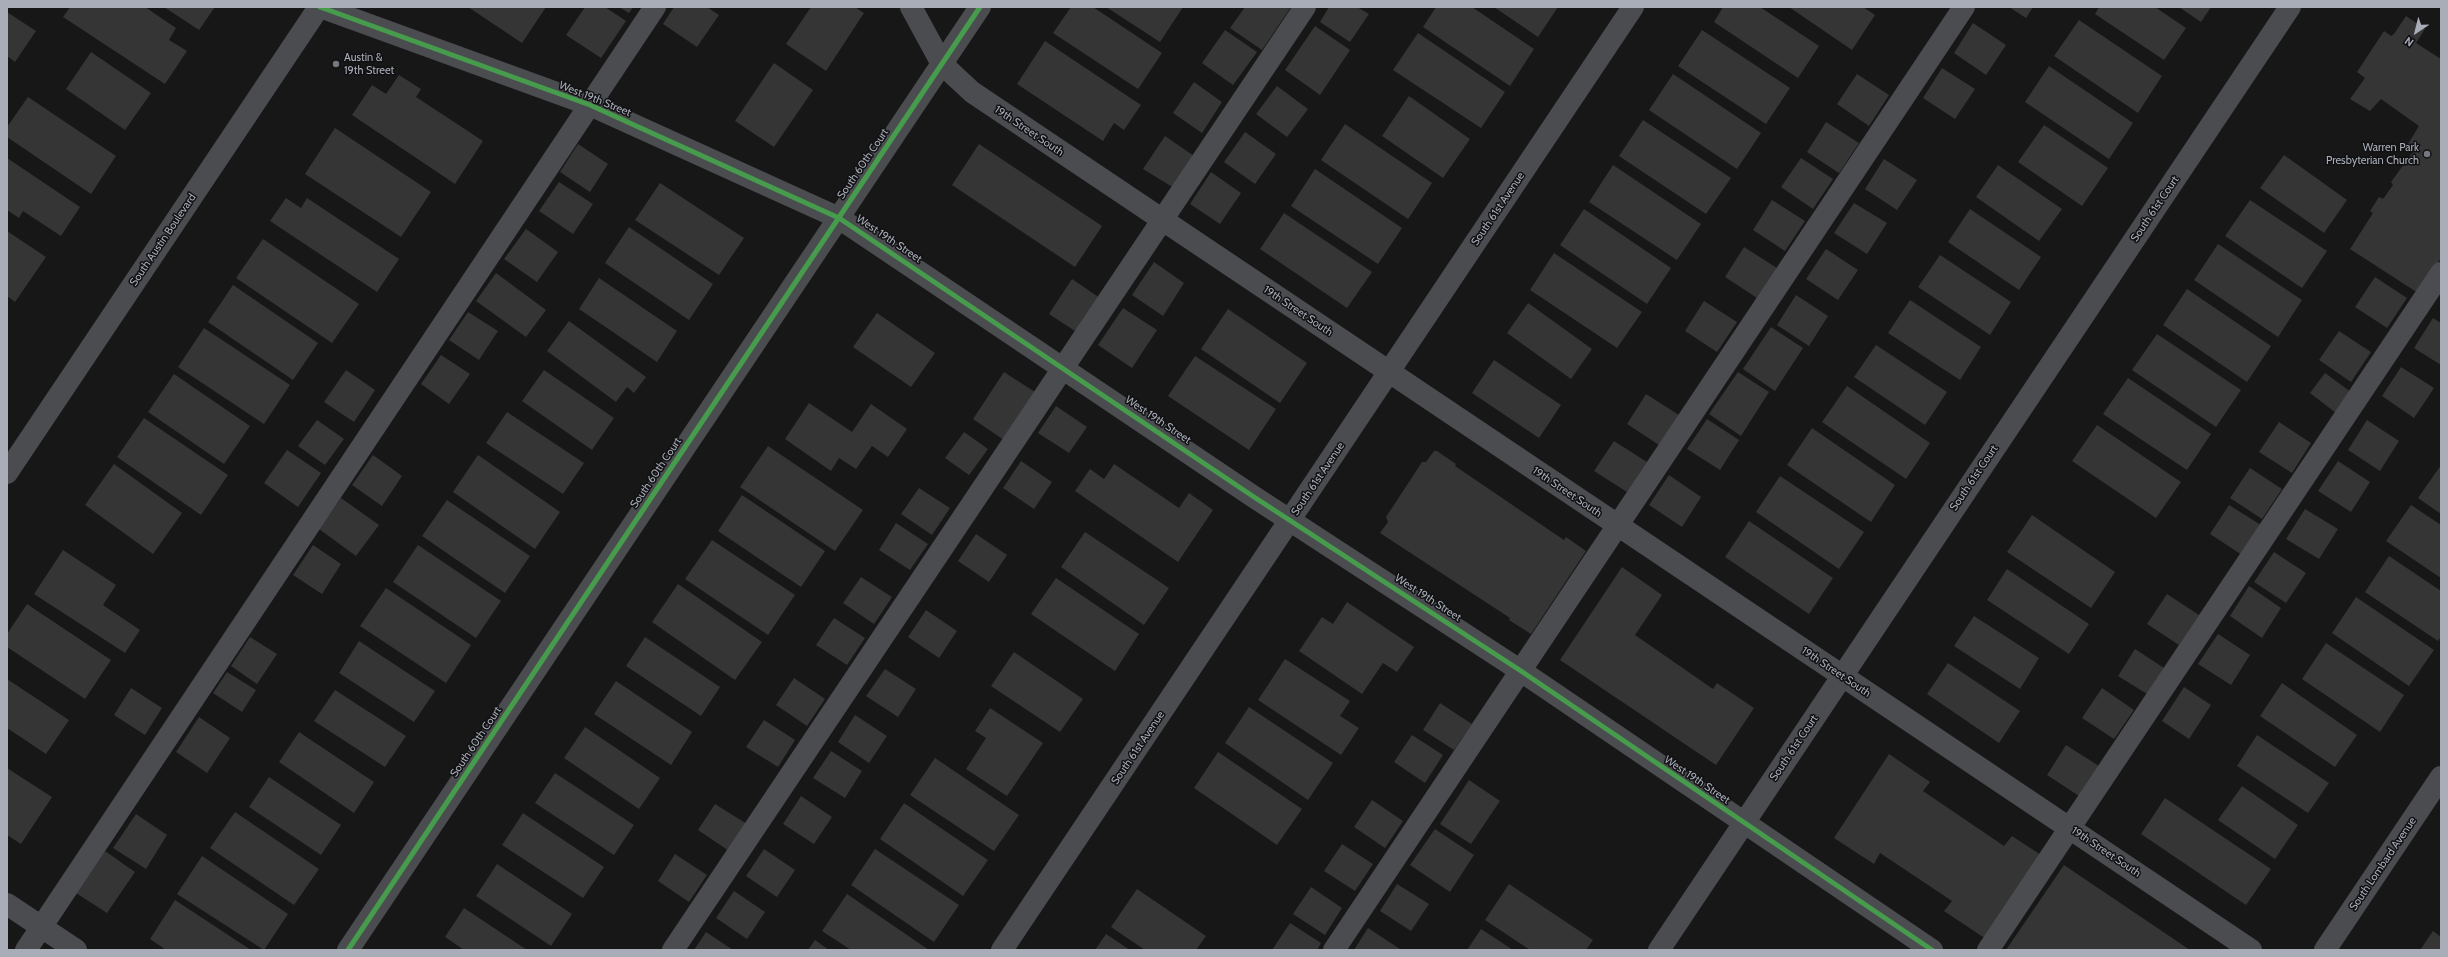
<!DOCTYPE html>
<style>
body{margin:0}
#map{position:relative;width:2448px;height:957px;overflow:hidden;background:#171717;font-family:Cabin,sans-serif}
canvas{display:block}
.frame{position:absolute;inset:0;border:8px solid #a8adb8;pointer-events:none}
.north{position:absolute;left:2396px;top:12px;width:40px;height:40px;-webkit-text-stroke:3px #111113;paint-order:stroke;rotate:215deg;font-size:11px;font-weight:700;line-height:16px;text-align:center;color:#a8adb8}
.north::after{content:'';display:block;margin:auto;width:14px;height:18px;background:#a8adb8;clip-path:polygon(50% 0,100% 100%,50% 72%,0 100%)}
</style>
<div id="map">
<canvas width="2448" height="957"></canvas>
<div class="frame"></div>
<div class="north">N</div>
</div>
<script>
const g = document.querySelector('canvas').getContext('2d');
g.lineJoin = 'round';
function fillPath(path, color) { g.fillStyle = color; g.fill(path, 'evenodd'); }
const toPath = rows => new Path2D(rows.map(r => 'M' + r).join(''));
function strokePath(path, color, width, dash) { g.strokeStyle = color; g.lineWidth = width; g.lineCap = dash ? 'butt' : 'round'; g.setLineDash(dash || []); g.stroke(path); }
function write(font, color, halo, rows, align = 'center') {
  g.font = font + ' Cabin,sans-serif'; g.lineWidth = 3; g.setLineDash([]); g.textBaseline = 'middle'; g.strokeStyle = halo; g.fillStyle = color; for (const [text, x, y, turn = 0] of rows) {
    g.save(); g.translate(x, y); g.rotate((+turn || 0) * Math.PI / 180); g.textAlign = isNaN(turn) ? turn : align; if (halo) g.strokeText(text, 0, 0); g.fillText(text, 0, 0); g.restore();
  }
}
const building = toPath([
 [70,7,145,7,176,28,169,40,187,51,165,84,63,17],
 [164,7,215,7,199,30],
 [468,7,546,7,522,43],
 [585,7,605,7,626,21,601,58,566,35],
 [619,7,633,7,629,13],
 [674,7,707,7,719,15,697,47,663,24],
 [811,7,855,7,864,13,826,71,786,44],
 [1071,7,1093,7,1162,53,1138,89,1053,33],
 [1106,7,1183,7,1160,42],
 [1245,7,1291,7,1262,50,1230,28],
 [1329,7,1357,7,1369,14,1350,42,1320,22],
 [1436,7,1472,7,1534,49,1510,86,1423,27],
 [1494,7,1558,7,1538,37],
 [1723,7,1760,7,1819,46,1798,78,1714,22],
 [1789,7,1863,7,1875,15,1852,50],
 [2009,7,2033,7,2026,18],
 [2099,7,2155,7,2186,28,2164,60,2095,14],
 [2179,7,2211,7,2201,22],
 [7,12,36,31,15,62,7,56],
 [2406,16,2425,29,2416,43,2441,59,2441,258,2418,293,2350,249,2373,213,2370,211,2379,197,2383,199,2393,185,2391,182,2415,149,2408,144,2419,126,2381,99,2370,111,2350,99,2365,78,2357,72,2384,31,2391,36,2394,34],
 [2079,20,2162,76,2138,113,2054,56],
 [1973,23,2006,45,1986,75,1954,53],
 [1315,26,1350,50,1320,95,1285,70],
 [1225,30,1257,52,1233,85,1202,63],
 [1702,30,1790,88,1766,124,1678,66],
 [1418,33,1505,92,1481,128,1393,70],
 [1045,41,1141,105,1124,130,1114,123,1103,141,1017,84],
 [91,52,151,93,125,130,66,89],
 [774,63,813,90,774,147,735,121],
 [2049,66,2133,123,2109,159,2025,102],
 [1942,68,1975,89,1955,119,1923,98],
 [1673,74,1761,133,1737,169,1649,110],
 [1857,74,1889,95,1869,126,1837,104],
 [399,75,421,89,416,97,483,141,455,184,352,115,372,85,386,94],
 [1194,82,1222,102,1202,133,1173,113],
 [1277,86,1308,109,1287,137,1256,114],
 [1409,96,1470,139,1443,178,1382,136],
 [28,97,116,156,91,194,7,137,7,127],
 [1643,120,1731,178,1706,214,1619,156],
 [1826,122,1859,143,1839,173,1807,152],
 [1345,124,1432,183,1408,219,1321,160],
 [2044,125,2108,168,2082,206,2018,162],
 [335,128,431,192,401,237,305,174],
 [1245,132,1276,154,1255,184,1224,162],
 [1165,136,1194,156,1174,188,1143,169],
 [578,144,608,164,590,192,560,172],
 [979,144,1102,226,1075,267,952,185],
 [2284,155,2347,200,2324,233,2260,188],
 [7,158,80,207,61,236,23,211,19,218,7,210],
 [1801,158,1833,179,1813,209,1781,187],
 [1884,159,1917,180,1897,210,1865,189],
 [1613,165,1701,224,1677,260,1589,202],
 [1998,165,2062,209,2039,241,1976,197],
 [1315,169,1402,228,1378,264,1291,206],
 [1211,172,1241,193,1220,224,1190,204],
 [559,182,593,204,573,234,539,211],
 [660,183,744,238,719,275,635,220],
 [286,198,301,208,307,198,399,259,377,292,270,221],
 [1772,200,1805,221,1785,251,1753,230],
 [2250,200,2327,251,2302,288,2225,236],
 [1854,203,1887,223,1867,254,1834,233],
 [1584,209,1671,268,1647,304,1560,245],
 [1970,209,2041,257,2019,290,1948,242],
 [1284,213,1372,272,1347,308,1260,249],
 [629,227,713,284,689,320,605,263],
 [526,229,558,252,537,282,504,259],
 [7,231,46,257,15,302,7,296],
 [263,239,359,304,332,343,236,278],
 [2218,244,2302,300,2278,337,2194,280],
 [1744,247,1777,268,1757,298,1725,277],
 [1826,249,1858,270,1838,300,1806,279],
 [1554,253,1642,312,1617,348,1530,290],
 [1940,255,2011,302,1990,335,1918,287],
 [1154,262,1184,283,1163,316,1132,295],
 [496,273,546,310,526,337,476,301],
 [2375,277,2407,298,2387,328,2355,307],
 [599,278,677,331,657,362,579,309],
 [1072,279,1100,298,1078,333,1049,314],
 [233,285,318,343,293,380,208,322],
 [2187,289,2271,346,2247,382,2163,325],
 [1796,295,1828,316,1809,346,1777,325],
 [1910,300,1981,347,1960,380,1888,333],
 [1704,301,1737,322,1717,352,1685,331],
 [1528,303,1592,349,1571,379,1507,333],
 [1123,308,1157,330,1132,368,1098,345],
 [1228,309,1307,363,1280,403,1201,349],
 [468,312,498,331,479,360,449,340],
 [877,313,935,353,911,387,853,347],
 [2433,318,2441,323,2441,365,2414,348],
 [569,321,646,377,634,393,627,387,616,402,547,351],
 [1771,327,1803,348,1775,391,1743,369],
 [204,328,290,385,264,424,178,367],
 [2339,331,2371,352,2351,382,2319,360],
 [2157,334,2241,390,2216,427,2132,370],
 [1876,345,1947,392,1925,425,1854,377],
 [441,355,470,374,449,404,421,384],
 [1195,356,1276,409,1249,450,1168,396],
 [1494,360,1561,405,1539,438,1472,393],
 [2401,367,2434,388,2414,418,2382,396],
 [346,370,375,390,354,422,324,402],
 [544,370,614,418,592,450,522,401],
 [1004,372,1035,392,1004,440,973,419],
 [1738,372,1769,392,1741,436,1709,414],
 [2325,373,2351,392,2336,413,2310,393],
 [174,374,250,426,224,464,148,412],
 [2128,378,2211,434,2187,470,2103,414],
 [1847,386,1930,443,1906,479,1822,422],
 [1646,394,1679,415,1659,445,1627,424],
 [809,403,852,432,871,404,907,429,888,457,872,446,856,469,839,458,831,471,785,439],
 [1056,406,1087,427,1069,453,1038,433],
 [507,412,584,463,563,494,486,443],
 [144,418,228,475,201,515,117,457],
 [1707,419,1739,440,1720,470,1687,449],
 [317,420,344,439,325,465,298,446],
 [2367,420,2399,441,2380,471,2348,450],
 [2279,422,2311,443,2292,473,2259,452],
 [2097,425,2181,482,2156,518,2072,461],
 [1812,428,1895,485,1871,522,1787,465],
 [964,432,988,449,969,475,945,458],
 [1614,441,1647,462,1627,492,1594,471],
 [768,446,863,510,835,551,740,487],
 [287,450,321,473,298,507,264,483],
 [1434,451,1437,451,1456,464,1455,466,1564,540,1566,537,1586,551,1531,634,1509,620,1510,618,1380,533,1388,522,1386,517,1422,462,1426,462],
 [373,455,402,476,382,506,352,485],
 [478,455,560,512,535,549,453,492],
 [1021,461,1052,482,1034,509,1003,488],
 [2338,461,2370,482,2351,512,2318,491],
 [114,464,182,513,153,554,85,505],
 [1114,464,1179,508,1189,493,1213,510,1178,562,1075,491,1090,469,1104,479],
 [2441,465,2441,514,2418,498],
 [2250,468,2282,489,2262,519,2230,498],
 [1669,475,1701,497,1682,527,1649,505],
 [1780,476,1864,532,1839,569,1756,512],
 [919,488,950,508,932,535,901,514],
 [742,495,825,551,801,587,718,531],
 [341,498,379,525,356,556,319,529],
 [447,500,530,556,505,593,422,536],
 [2229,505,2261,525,2242,555,2210,534],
 [2411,505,2441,525,2441,578,2386,541],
 [2305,509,2338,529,2319,559,2286,539],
 [2032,515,2115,572,2091,608,2007,552],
 [1749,521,1833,578,1809,614,1725,557],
 [896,523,928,544,910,570,879,550],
 [1085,532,1169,588,1144,625,1061,567],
 [976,534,1007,555,989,582,958,561],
 [712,540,795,595,768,635,685,579],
 [313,545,341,564,322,594,293,575],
 [418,545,501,601,476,638,393,582],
 [63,550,116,585,103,605,140,630,125,653,34,594],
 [2274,552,2306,573,2286,603,2254,582],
 [2389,556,2441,591,2441,637,2438,641,2365,592],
 [1622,567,1662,595,1635,635,1713,689,1717,683,1754,708,1716,765,1560,660],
 [2007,569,2089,624,2069,654,1987,600],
 [861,577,892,597,874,624,843,603],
 [1056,578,1139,634,1115,671,1031,614],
 [678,584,762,642,735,680,652,622],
 [2249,586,2281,608,2262,638,2230,616],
 [386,588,471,645,446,683,360,626],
 [2167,594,2199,615,2179,645,2147,624],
 [2356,597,2434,650,2409,686,2332,633],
 [1347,602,1414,647,1397,672,1383,663,1362,694,1299,651,1322,617,1333,624],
 [27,604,111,660,85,699,7,647,7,634],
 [926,610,957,631,939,658,908,637],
 [1974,616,2039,658,2020,689,1954,646],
 [834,618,865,638,847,665,816,645],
 [2218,634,2250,655,2231,685,2198,664],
 [250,637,277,654,257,684,231,666],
 [645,637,720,687,701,716,626,666],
 [359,641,435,691,414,722,339,673],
 [2326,643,2404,695,2380,732,2302,679],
 [2135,649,2164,668,2147,694,2118,676],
 [1014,652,1083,699,1060,732,991,686],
 [1285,659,1350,701,1340,716,1359,728,1341,755,1258,700],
 [1948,663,2020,711,1999,743,1927,694],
 [885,669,916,689,898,717,866,696],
 [227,672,256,690,242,712,213,693],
 [794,678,825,699,807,726,776,705],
 [7,679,69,720,46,754,7,728],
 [616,681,692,732,671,765,594,714],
 [2282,683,2357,735,2335,767,2260,716],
 [2184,687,2211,705,2189,739,2162,721],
 [131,688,162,708,145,735,114,715],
 [2102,688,2134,710,2114,739,2082,718],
 [335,690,406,736,385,767,314,721],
 [1440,703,1472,724,1454,750,1423,730],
 [1249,707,1333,763,1308,800,1225,743],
 [990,708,1043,743,1007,796,966,769,986,738,975,731],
 [855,715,887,736,869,763,838,742],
 [199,717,230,738,207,773,176,752],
 [764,720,795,740,778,767,746,747],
 [585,727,660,778,639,809,564,758],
 [299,732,374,782,354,813,279,762],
 [1412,735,1443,755,1425,783,1394,762],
 [2257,735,2329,783,2308,813,2237,766],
 [2066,745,2099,766,2079,796,2047,775],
 [831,751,862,771,845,798,813,778],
 [1218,752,1302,809,1277,845,1194,788],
 [1889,754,1930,782,1923,791,2004,846,2012,836,2041,855,1986,939,1944,911,1952,901,1880,853,1874,864,1834,838],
 [935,758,1019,815,994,851,910,795],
 [7,768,52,797,21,844,7,835],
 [555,773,634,825,614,855,535,803],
 [269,777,341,825,321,855,249,807],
 [1469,780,1500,801,1471,844,1440,824],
 [2242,786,2298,825,2275,859,2218,820],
 [801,796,832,817,814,844,783,824],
 [2165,798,2271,869,2246,905,2141,834],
 [1372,800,1403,821,1385,848,1354,827],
 [904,803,988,860,963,896,880,839],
 [715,804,747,824,729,851,698,830],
 [235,812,319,869,294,905,210,848],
 [523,813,604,867,583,898,502,845],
 [136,814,167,835,146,869,113,848],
 [1435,829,1474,855,1450,892,1410,865],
 [1342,844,1373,864,1355,891,1324,871],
 [764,849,795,870,777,897,746,876],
 [875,849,959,905,934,942,851,885],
 [105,851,135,872,107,913,76,893],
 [675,854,707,875,689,902,658,881],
 [202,856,288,914,264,950,177,894],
 [497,864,572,914,551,946,476,896],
 [2064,865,2190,950,2006,950],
 [1397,884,1429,904,1411,931,1380,911],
 [1509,884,1593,940,1586,950,1530,950,1485,920],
 [1311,887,1342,908,1325,935,1293,914],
 [1137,889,1206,936,1196,950,1145,950,1111,927],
 [734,891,765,912,747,939,716,918],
 [847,894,929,950,851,950,822,931],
 [175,900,251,950,166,950,150,939],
 [464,908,527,950,464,950,445,937],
 [1290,923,1321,943,1317,950,1272,950],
 [1368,928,1400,949,1399,950,1354,950],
 [1481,929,1513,950,1467,950],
 [2433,931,2441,937,2441,950,2420,950],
 [706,932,733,950,694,950],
 [1106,934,1130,950,1095,950],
 [815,940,829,950,808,950]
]);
const minor = toPath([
 [320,7,590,105,839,218,1254,497,1521,671,1932,950],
 [911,7,942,64,972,92,2251,950],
 [7,473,319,7],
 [7,904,76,950],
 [26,950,655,7],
 [348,950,980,7],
 [673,950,1305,7],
 [1002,950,1633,7],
 [1334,950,1964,7],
 [1659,950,2290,7],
 [1988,950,2441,273],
 [2325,950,2441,777]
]);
const cycleway = toPath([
 [320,7,590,105,839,218,1254,497,1521,671,1932,950],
 [348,950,980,7]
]);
const markers = [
 [336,64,4,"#757880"],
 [2427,154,4,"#757880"]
];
const poiNames = [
 ["Austin &",344,58],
 ["19th Street",344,71],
 ["Warren Park",2419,148,"right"],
 ["Presbyterian Church",2419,161,"right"]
];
const streetNames = [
 ["West 19th Street",595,99,22],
 ["19th Street South",1029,131,34],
 ["South 60th Court",863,164,-56],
 ["South 61st Avenue",1498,209,-56],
 ["South 61st Court",2155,209,-56],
 ["West 19th Street",889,239,34],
 ["South Austin Boulevard",163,240,-56],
 ["19th Street South",1298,311,34],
 ["West 19th Street",1158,420,34],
 ["South 60th Court",656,473,-56],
 ["South 61st Court",1974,478,-56],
 ["South 61st Avenue",1318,479,-56],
 ["19th Street South",1567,492,34],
 ["West 19th Street",1428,598,33],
 ["19th Street South",1836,672,34],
 ["South 60th Court",476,742,-56],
 ["South 61st Avenue",1138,748,-56],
 ["South 61st Court",1794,748,-56],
 ["West 19th Street",1697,780,34],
 ["19th Street South",2106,852,34],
 ["South Lombard Avenue",2383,864,-56]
];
fillPath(building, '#353536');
strokePath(minor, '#4b4c50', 22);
strokePath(cycleway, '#469c4c', 5);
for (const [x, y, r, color] of markers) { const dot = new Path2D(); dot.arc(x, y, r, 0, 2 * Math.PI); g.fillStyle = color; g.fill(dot); strokePath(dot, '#111113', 1.5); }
write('11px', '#a8adb8', '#111113', poiNames, 'left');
write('11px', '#a8adb8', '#111113', streetNames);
</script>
